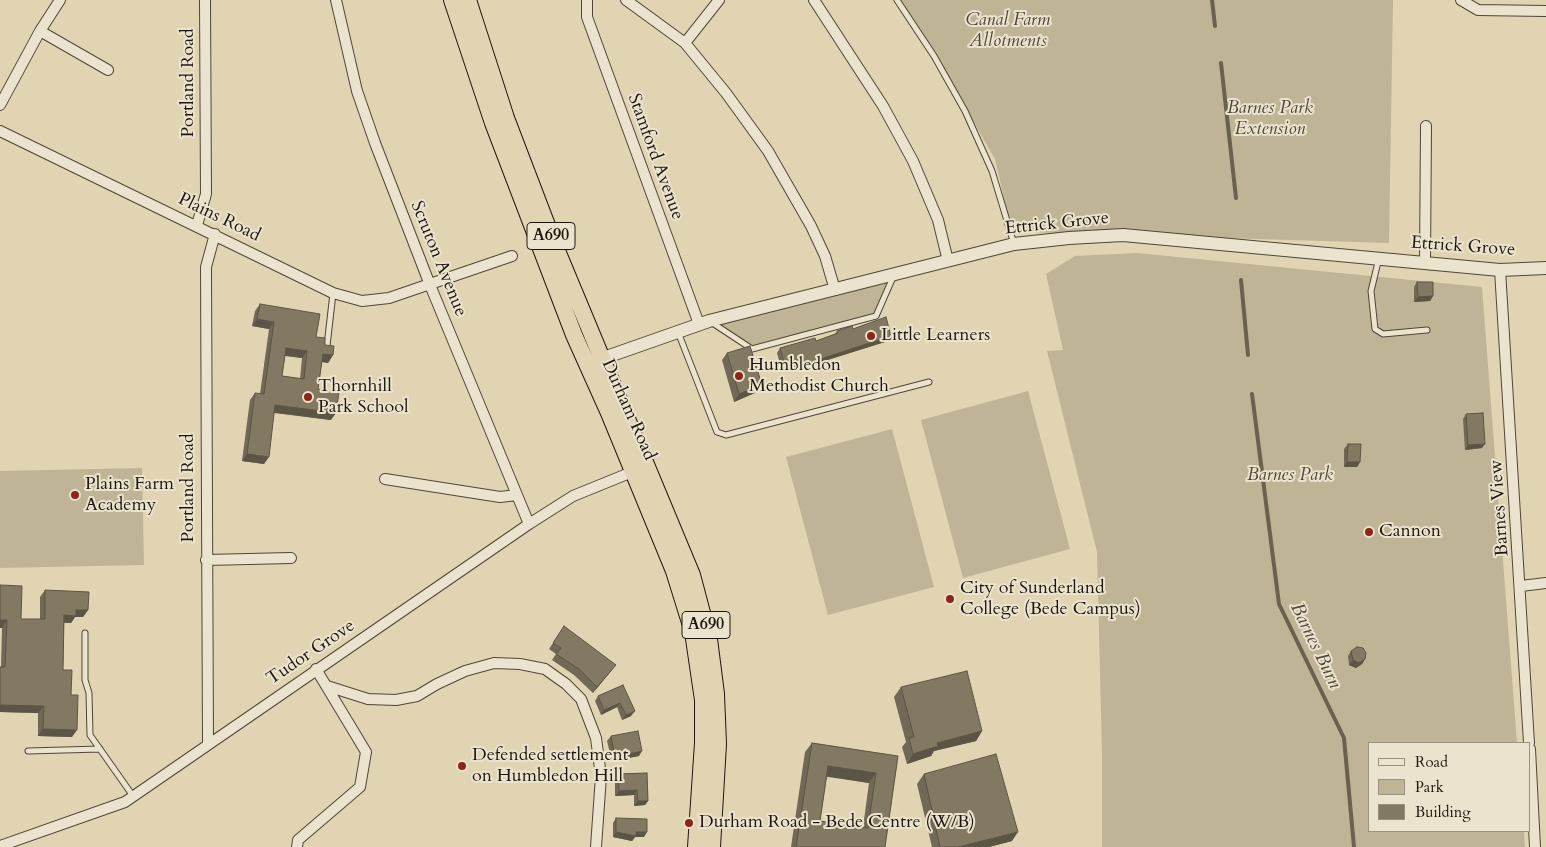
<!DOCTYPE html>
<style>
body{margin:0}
#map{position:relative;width:1546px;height:847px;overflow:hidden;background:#e1d4b3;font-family:Cardo,serif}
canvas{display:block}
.legend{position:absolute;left:1368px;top:742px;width:162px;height:90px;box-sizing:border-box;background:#ece3ce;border:1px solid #9a9181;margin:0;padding:6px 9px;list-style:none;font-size:15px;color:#1e160d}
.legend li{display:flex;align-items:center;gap:10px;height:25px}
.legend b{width:25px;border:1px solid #9a9181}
</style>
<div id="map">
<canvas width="1546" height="847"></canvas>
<ul class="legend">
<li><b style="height:6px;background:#ece3ce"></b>Road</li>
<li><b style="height:14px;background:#c0b497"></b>Park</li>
<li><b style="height:14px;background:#837963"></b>Building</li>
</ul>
</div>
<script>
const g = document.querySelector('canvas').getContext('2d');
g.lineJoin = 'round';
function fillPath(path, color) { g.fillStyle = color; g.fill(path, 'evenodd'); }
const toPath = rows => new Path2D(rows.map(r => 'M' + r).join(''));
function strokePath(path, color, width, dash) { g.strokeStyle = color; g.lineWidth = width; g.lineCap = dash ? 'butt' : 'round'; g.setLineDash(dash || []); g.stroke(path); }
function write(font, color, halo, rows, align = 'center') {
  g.font = font + ' Cardo,serif'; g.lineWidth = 4; g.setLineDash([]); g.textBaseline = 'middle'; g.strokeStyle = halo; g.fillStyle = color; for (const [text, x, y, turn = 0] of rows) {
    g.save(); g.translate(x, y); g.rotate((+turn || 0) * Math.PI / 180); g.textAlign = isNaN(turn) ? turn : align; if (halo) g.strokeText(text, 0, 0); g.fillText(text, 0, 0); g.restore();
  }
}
const green = toPath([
 [899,0,1393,0,1389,243,1024,232,1010,224,995,159,935,55],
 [1137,253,1482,287,1517,743,1370,743,1370,831,1524,831,1525,847,1102,847,1102,753,1097,552,1047,351,1063,350,1046,274,1075,256],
 [894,275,876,316,752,349,709,321],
 [1028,391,1070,549,963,578,921,420],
 [892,429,934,587,828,615,786,457],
 [142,468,144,565,0,568,0,471]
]);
const stream = toPath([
 [1212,0,1215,26],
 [1221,63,1236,198],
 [1241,280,1248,355],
 [1252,394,1279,604,1344,738,1354,847]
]);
const service = toPath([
 [897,0,934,56,965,111,992,171,1014,244],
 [1379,258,1371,291,1375,329,1383,334,1427,330],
 [711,322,752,349,876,316,894,275],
 [678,332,717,432,726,435,929,382],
 [327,346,333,293],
 [85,633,85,680,89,693,90,735,133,796],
 [28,751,100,749]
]);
const minor = toPath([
 [336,0,357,91,375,143,430,285,529,524],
 [587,0,587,17,699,324],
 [626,0,685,43,726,93,768,151,811,226,825,256,835,290],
 [814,0,883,106,913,161,938,220,948,261],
 [1461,0,1478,10,1546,11],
 [40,31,108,70],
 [685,43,719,0],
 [0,105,40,31,60,0],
 [0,131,333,293,362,301,389,298,512,256],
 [197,225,206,194,205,0],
 [1425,262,1426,126],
 [1500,270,1529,743],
 [385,479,500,497,517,495],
 [206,560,291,558],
 [1521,586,1546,583],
 [327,686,368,699,396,700,417,696,437,684,465,671,494,663,520,664,545,669,566,684,581,699,596,738,601,776,596,847],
 [208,744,206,267,215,234],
 [1530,749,1535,847],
 [0,846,125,802,529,524,573,496,637,470],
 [297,847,298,840,360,787,366,752,316,669]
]);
const tertiary = toPath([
 [595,361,709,321,1014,244,1069,238,1123,235,1500,270,1546,268]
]);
const trunk = toPath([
 [452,0,493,123,574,335,609,413,674,571,693,632,703,700,703,743,696,847],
 [468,0,506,118,553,241,692,575,709,639,716,694,718,744,712,847]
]);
const wall = toPath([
 [1417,282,1433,296,1430,301,1414,302,1414,287],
 [260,304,316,337,325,345,333,355,328,363,322,362,318,389,331,420,274,413,264,464,242,461,250,400,255,393,260,394,269,329,252,326,255,311],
 [285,356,302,358,300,379,282,376],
 [853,329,891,336,888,341,802,368,801,366,782,371,777,353,780,348,816,341,835,334,837,331],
 [727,353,762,385,757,392,734,402,722,360],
 [1466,414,1482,448,1465,450,1463,419],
 [1348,444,1360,462,1357,467,1344,467,1344,449],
 [0,585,21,619,40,619,40,597,45,590,88,610,83,617,75,617,71,623,64,623,63,670,71,695,72,737,38,736,38,713,0,712,0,667,1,667,2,628],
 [564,626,611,671,593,693,574,675,552,660,556,654,549,649],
 [1351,651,1365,659,1362,664,1356,668,1349,665,1348,656],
 [623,685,631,716,622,720,617,707,601,715,595,701,598,696],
 [901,687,982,731,976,741,934,751,931,756,907,764,902,747,906,742,894,697],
 [611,736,639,756,612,761,607,741],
 [812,743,898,756,885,847,791,847,805,752],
 [827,776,869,783,863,827,820,821],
 [647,773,648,801,645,805,634,806,634,795,615,796,615,779,618,774],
 [924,774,1012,841,989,847,932,847,917,784],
 [616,818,644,837,635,837,632,841,613,837,613,823]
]);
const shadedWall = toPath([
 [1433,296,1430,301,1414,302,1418,297],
 [257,319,274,322,269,329,252,326],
 [891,336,888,341,802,368,805,364],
 [286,348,307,351,302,358,281,355],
 [323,354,333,355,328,363,318,361],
 [805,361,801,366,782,371,785,366],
 [762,385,757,392,734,402,739,394],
 [275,405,336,413,331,420,270,412],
 [1485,444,1482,448,1465,450,1468,445],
 [247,454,269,457,264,464,242,461],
 [1347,462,1360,462,1357,467,1344,467],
 [76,610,88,610,83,617,75,617,71,623,59,622,64,615],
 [0,620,7,620,2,628,0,628],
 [1365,659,1362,664,1356,668,1349,665,1353,660],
 [616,665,611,671,593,693,597,687],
 [620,703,617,707,601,715,604,710],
 [0,705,44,706,38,713,0,712],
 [635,711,631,716,622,720,626,715],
 [43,729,77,730,72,737,38,736],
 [982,731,976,741,934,751,931,756,907,764,913,754,937,743],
 [642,751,639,756,612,761,615,757],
 [828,766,876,773,869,783,822,776],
 [637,790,634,795,615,796,619,791],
 [638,801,648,801,645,805,634,806],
 [616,832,647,832,644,837,635,837,632,841,613,837],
 [1018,832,1012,841,989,847,958,847]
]);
const building = toPath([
 [1417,282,1433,282,1433,296,1418,297,1417,282],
 [260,304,320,314,316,337,325,338,325,345,334,346,333,355,323,354,318,389,339,392,336,413,275,405,269,457,247,454,255,393,264,394,274,322,257,319,260,304],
 [286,348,307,351,304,379,282,376,286,348],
 [886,317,891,336,805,364,805,361,785,366,780,348,815,338,816,341,838,333,837,331,852,326,853,329,886,317],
 [750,346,762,385,739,394,727,353,750,346],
 [1483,413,1485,444,1468,445,1466,414,1483,413],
 [1348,444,1361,444,1360,462,1347,462,1348,444],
 [0,585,22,586,21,619,45,619,45,590,89,592,88,610,76,610,76,616,64,615,63,670,72,670,71,695,78,695,77,730,43,729,44,706,0,705,0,667,5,667,7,620,0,620,0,585],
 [564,626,616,665,597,687,579,669,556,654,561,648,553,643,564,626],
 [1357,647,1363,648,1366,653,1365,659,1359,663,1353,660,1351,651,1357,647],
 [967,671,982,731,937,743,938,746,913,754,909,738,914,737,901,687,967,671],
 [623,685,635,711,626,715,620,703,604,710,598,696,623,685],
 [638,731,642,751,615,757,611,736,638,731],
 [812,743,898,756,885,847,796,847,812,743],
 [828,766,876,773,868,828,820,821,828,766],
 [996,754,1018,832,958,847,940,847,924,774,996,754],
 [647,773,648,801,638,801,637,790,619,791,618,774,647,773],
 [616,818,647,819,647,832,636,832,636,836,616,832,616,818]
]);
const markers = [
 [871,336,5,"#8f2418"],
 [739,376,5,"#8f2418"],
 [308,397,5,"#8f2418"],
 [75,495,5,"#8f2418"],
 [1369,532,5,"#8f2418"],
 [950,599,5,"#8f2418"],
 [462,766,5,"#8f2418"],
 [689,823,5,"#8f2418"]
];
const shields = [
 [551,236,48],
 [706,625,48]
];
const shieldNames = [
 ["A690",551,236],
 ["A690",706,625]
];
const parkNames = [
 ["Canal Farm",1008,21],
 ["Allotments",1008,42],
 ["Barnes Park",1270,109],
 ["Extension",1270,130],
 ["Barnes Park",1290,476]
];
const streetNames = [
 ["Portland Road",189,83,-90],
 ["Stamford Avenue",655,157,70],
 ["Plains Road",219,218,26],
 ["Ettrick Grove",1057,224,-6],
 ["Ettrick Grove",1463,247,4],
 ["Scruton Avenue",438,259,68],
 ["Durham Road",628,410,66],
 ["Portland Road",189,488,-90],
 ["Barnes View",1500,508,-94],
 ["Tudor Grove",311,653,-34]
];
const poiNames = [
 ["Little Learners",881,336],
 ["Humbledon",749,366],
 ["Methodist Church",749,387],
 ["Thornhill",318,387],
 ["Park School",318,408],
 ["Plains Farm",85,485],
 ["Academy",85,506],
 ["Cannon",1379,532],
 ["City of Sunderland",960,589],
 ["College (Bede Campus)",960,610],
 ["Defended settlement",472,756],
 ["on Humbledon Hill",472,777],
 ["Durham Road - Bede Centre (W/B)",699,823]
];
const waterNames = [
 ["Barnes Burn",1315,646,64]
];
fillPath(green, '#c0b497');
strokePath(stream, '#6b614f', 4);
strokePath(service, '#4f4636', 7);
strokePath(minor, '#4f4636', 12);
strokePath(tertiary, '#4f4636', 14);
strokePath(trunk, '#1e160d', 18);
strokePath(service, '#ece3ce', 5);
strokePath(minor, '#ece3ce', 10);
strokePath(tertiary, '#ece3ce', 12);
strokePath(trunk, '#e1d4b3', 16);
fillPath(wall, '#716855');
fillPath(shadedWall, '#5c5545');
fillPath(building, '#837963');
strokePath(building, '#5c5545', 1);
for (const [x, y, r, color] of markers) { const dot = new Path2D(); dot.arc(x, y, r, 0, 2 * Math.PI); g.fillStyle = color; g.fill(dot); strokePath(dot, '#ece3ce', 2); }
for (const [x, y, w] of shields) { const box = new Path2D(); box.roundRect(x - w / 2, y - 13.5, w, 27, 4); g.fillStyle = '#ece3ce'; g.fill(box); strokePath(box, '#1e160d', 1); }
write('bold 16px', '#1e160d', null, shieldNames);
write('italic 18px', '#4f4536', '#ece3ce', parkNames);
write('18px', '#1e160d', '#ece3ce', streetNames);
write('18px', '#1e160d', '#ece3ce', poiNames, 'left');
write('italic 19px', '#524839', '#ece3ce', waterNames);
</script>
